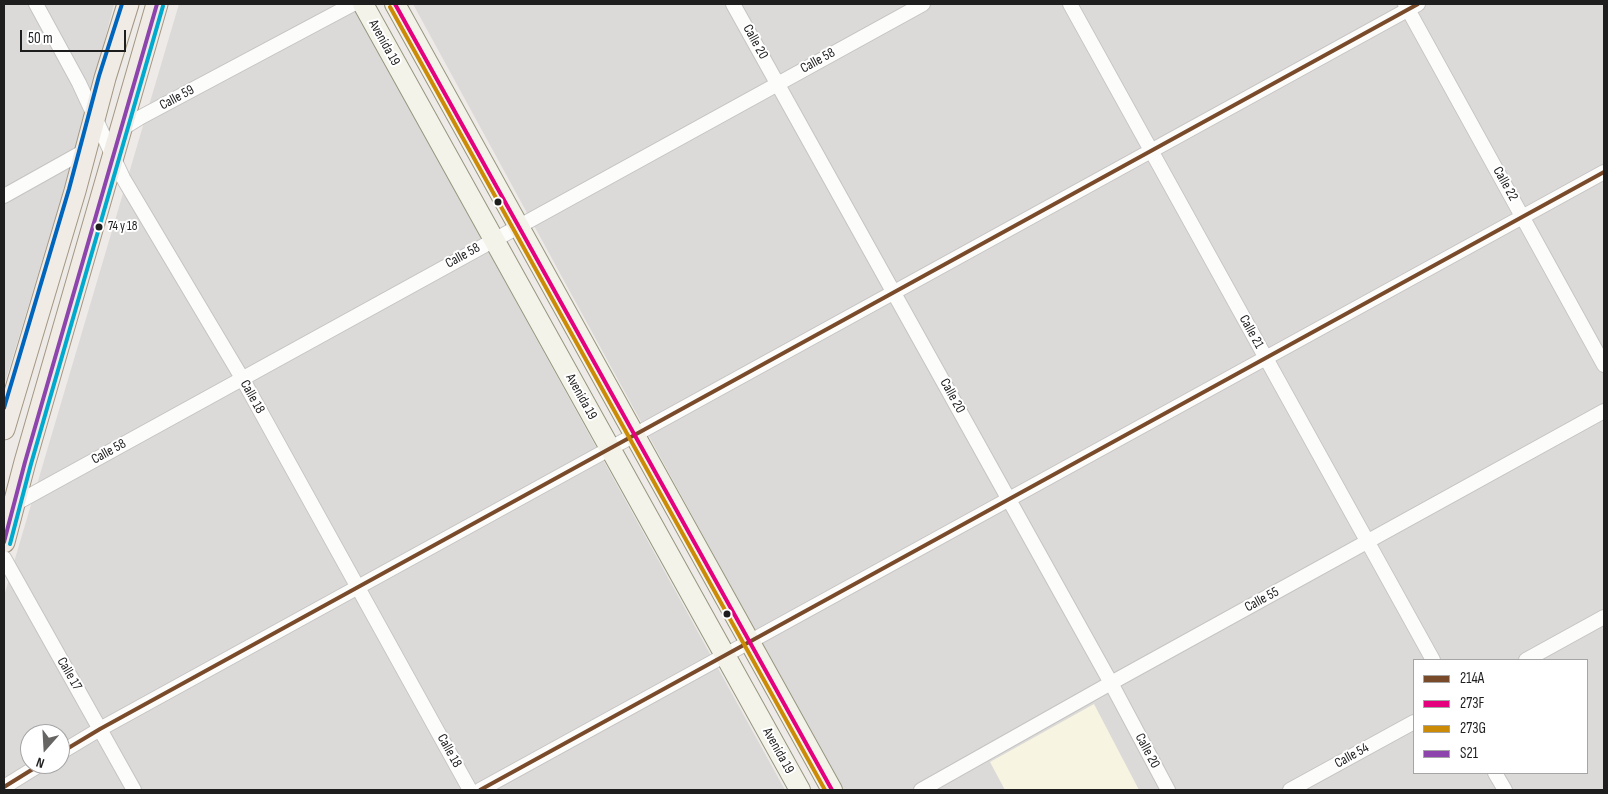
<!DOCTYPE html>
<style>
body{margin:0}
#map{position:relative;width:1608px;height:794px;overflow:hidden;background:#edeae7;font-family:"Sofia Sans Condensed",sans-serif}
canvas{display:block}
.frame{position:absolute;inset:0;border:5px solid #1e1e1e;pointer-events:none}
.legend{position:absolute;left:1413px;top:659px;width:175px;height:115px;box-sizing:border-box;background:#fff;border:1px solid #a5a5a5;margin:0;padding:6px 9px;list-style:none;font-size:15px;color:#1e1e1e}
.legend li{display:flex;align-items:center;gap:10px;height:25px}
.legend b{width:25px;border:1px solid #a5a5a5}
.north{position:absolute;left:20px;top:724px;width:50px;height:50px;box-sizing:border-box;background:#fff;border:1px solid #a5a5a5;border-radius:50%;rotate:199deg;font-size:14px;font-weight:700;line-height:20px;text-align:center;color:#1e1e1e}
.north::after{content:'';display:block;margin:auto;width:18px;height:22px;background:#666564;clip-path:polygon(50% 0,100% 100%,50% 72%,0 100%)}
.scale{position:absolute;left:20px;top:30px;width:106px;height:22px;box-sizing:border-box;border:2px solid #1e1e1e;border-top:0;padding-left:6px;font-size:15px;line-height:18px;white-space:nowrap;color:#1e1e1e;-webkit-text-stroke:4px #fff;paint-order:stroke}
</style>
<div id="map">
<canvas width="1608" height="794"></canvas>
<div class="frame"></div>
<ul class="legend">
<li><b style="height:6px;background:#7a4b2a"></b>214A</li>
<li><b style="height:6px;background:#e5007d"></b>273F</li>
<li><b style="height:6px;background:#cc8b06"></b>273G</li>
<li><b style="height:6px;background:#8e44ad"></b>S21</li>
</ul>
<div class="north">N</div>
<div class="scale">50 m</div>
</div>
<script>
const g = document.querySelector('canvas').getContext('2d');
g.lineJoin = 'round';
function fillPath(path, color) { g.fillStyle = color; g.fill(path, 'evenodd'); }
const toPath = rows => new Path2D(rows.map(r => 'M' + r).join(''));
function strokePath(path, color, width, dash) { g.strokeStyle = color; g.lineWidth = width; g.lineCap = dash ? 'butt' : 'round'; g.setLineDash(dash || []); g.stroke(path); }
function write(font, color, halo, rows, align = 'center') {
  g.font = font + ' "Sofia Sans Condensed",sans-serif'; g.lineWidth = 4; g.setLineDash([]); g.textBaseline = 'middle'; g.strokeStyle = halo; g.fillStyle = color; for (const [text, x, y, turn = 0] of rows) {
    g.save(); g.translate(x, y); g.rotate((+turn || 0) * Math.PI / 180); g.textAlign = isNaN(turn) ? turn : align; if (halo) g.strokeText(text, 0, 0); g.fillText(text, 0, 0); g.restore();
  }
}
const residential = toPath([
 [4,4,114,4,79,140,4,386],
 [179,4,352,4,785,790,4,790,4,596],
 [30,734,60,734,60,764,30,764],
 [413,4,1604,4,1604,790,842,790],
 [1414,660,1587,660,1587,773,1414,773]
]);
const education = toPath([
 [1094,704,1139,790,1005,790,990,762]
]);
const street = toPath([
 [36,4,79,83,123,178,242,378,470,790],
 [733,4,1111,683,1168,790],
 [1070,4,1433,660],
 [1405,4,1604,365],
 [120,130,141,117,353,4],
 [4,196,88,149],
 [11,506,923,4],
 [4,558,134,790],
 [1526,660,1604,617],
 [60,753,100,729,1418,4],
 [1495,773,1505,790],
 [4,787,41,764],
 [480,790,1604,172],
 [921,790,1111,683,1604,411],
 [1290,790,1414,722]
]);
const secondary = toPath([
 [363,4,800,790],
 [395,4,832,790]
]);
const primary = toPath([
 [4,429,75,191,105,78,128,4],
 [4,542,25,462,157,4]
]);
const bus1 = toPath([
 [60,753,100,729,1418,4],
 [4,787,41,764],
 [480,790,1604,172]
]);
const bus2 = toPath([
 [395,4,832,790]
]);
const bus3 = toPath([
 [390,7,825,790]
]);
const bus4 = toPath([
 [4,542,25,462,157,4]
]);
const bus5 = toPath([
 [10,544,31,464,163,6]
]);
const bus6 = toPath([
 [4,408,69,189,99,76,122,4]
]);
const markers = [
 [498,202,4.5,"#1e1e1e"],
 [99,227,4.5,"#1e1e1e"],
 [727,614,4.5,"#1e1e1e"]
];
const busNames = [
 ["74 y 18",108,227]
];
const streetNames = [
 ["Calle 20",755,42,61],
 ["Avenida 19",384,43,61],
 ["Calle 58",818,61,-29],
 ["Calle 59",177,98,-28],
 ["Calle 22",1505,184,61],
 ["Calle 58",463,256,-29],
 ["Calle 21",1251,332,61],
 ["Calle 20",952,396,61],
 ["Calle 18",252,397,61],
 ["Avenida 19",581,397,61],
 ["Calle 58",109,452,-29],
 ["Calle 55",1262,600,-29],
 ["Calle 17",69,674,60],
 ["Calle 18",449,751,61],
 ["Avenida 19",778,751,61],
 ["Calle 20",1147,751,62],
 ["Calle 54",1352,756,-29]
];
fillPath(residential, '#dcdad8');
fillPath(education, '#f7f4e2');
strokePath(street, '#c5c4c3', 16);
strokePath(secondary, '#96967f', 22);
strokePath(primary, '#a39783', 23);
strokePath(street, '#fcfcfb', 14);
strokePath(secondary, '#f4f3ea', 20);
strokePath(primary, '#f0ebe4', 21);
strokePath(bus1, '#7a4b2a', 4);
strokePath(bus2, '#e5007d', 4);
strokePath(bus3, '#cc8b06', 4);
strokePath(bus4, '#8e44ad', 4);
strokePath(bus5, '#00a9ce', 4);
strokePath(bus6, '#0065bd', 4);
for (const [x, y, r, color] of markers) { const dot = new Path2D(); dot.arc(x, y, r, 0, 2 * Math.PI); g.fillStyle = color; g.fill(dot); strokePath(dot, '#fff', 2); }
write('13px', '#1e1e1e', '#fff', busNames, 'left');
write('14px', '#1e1e1e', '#fff', streetNames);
</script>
